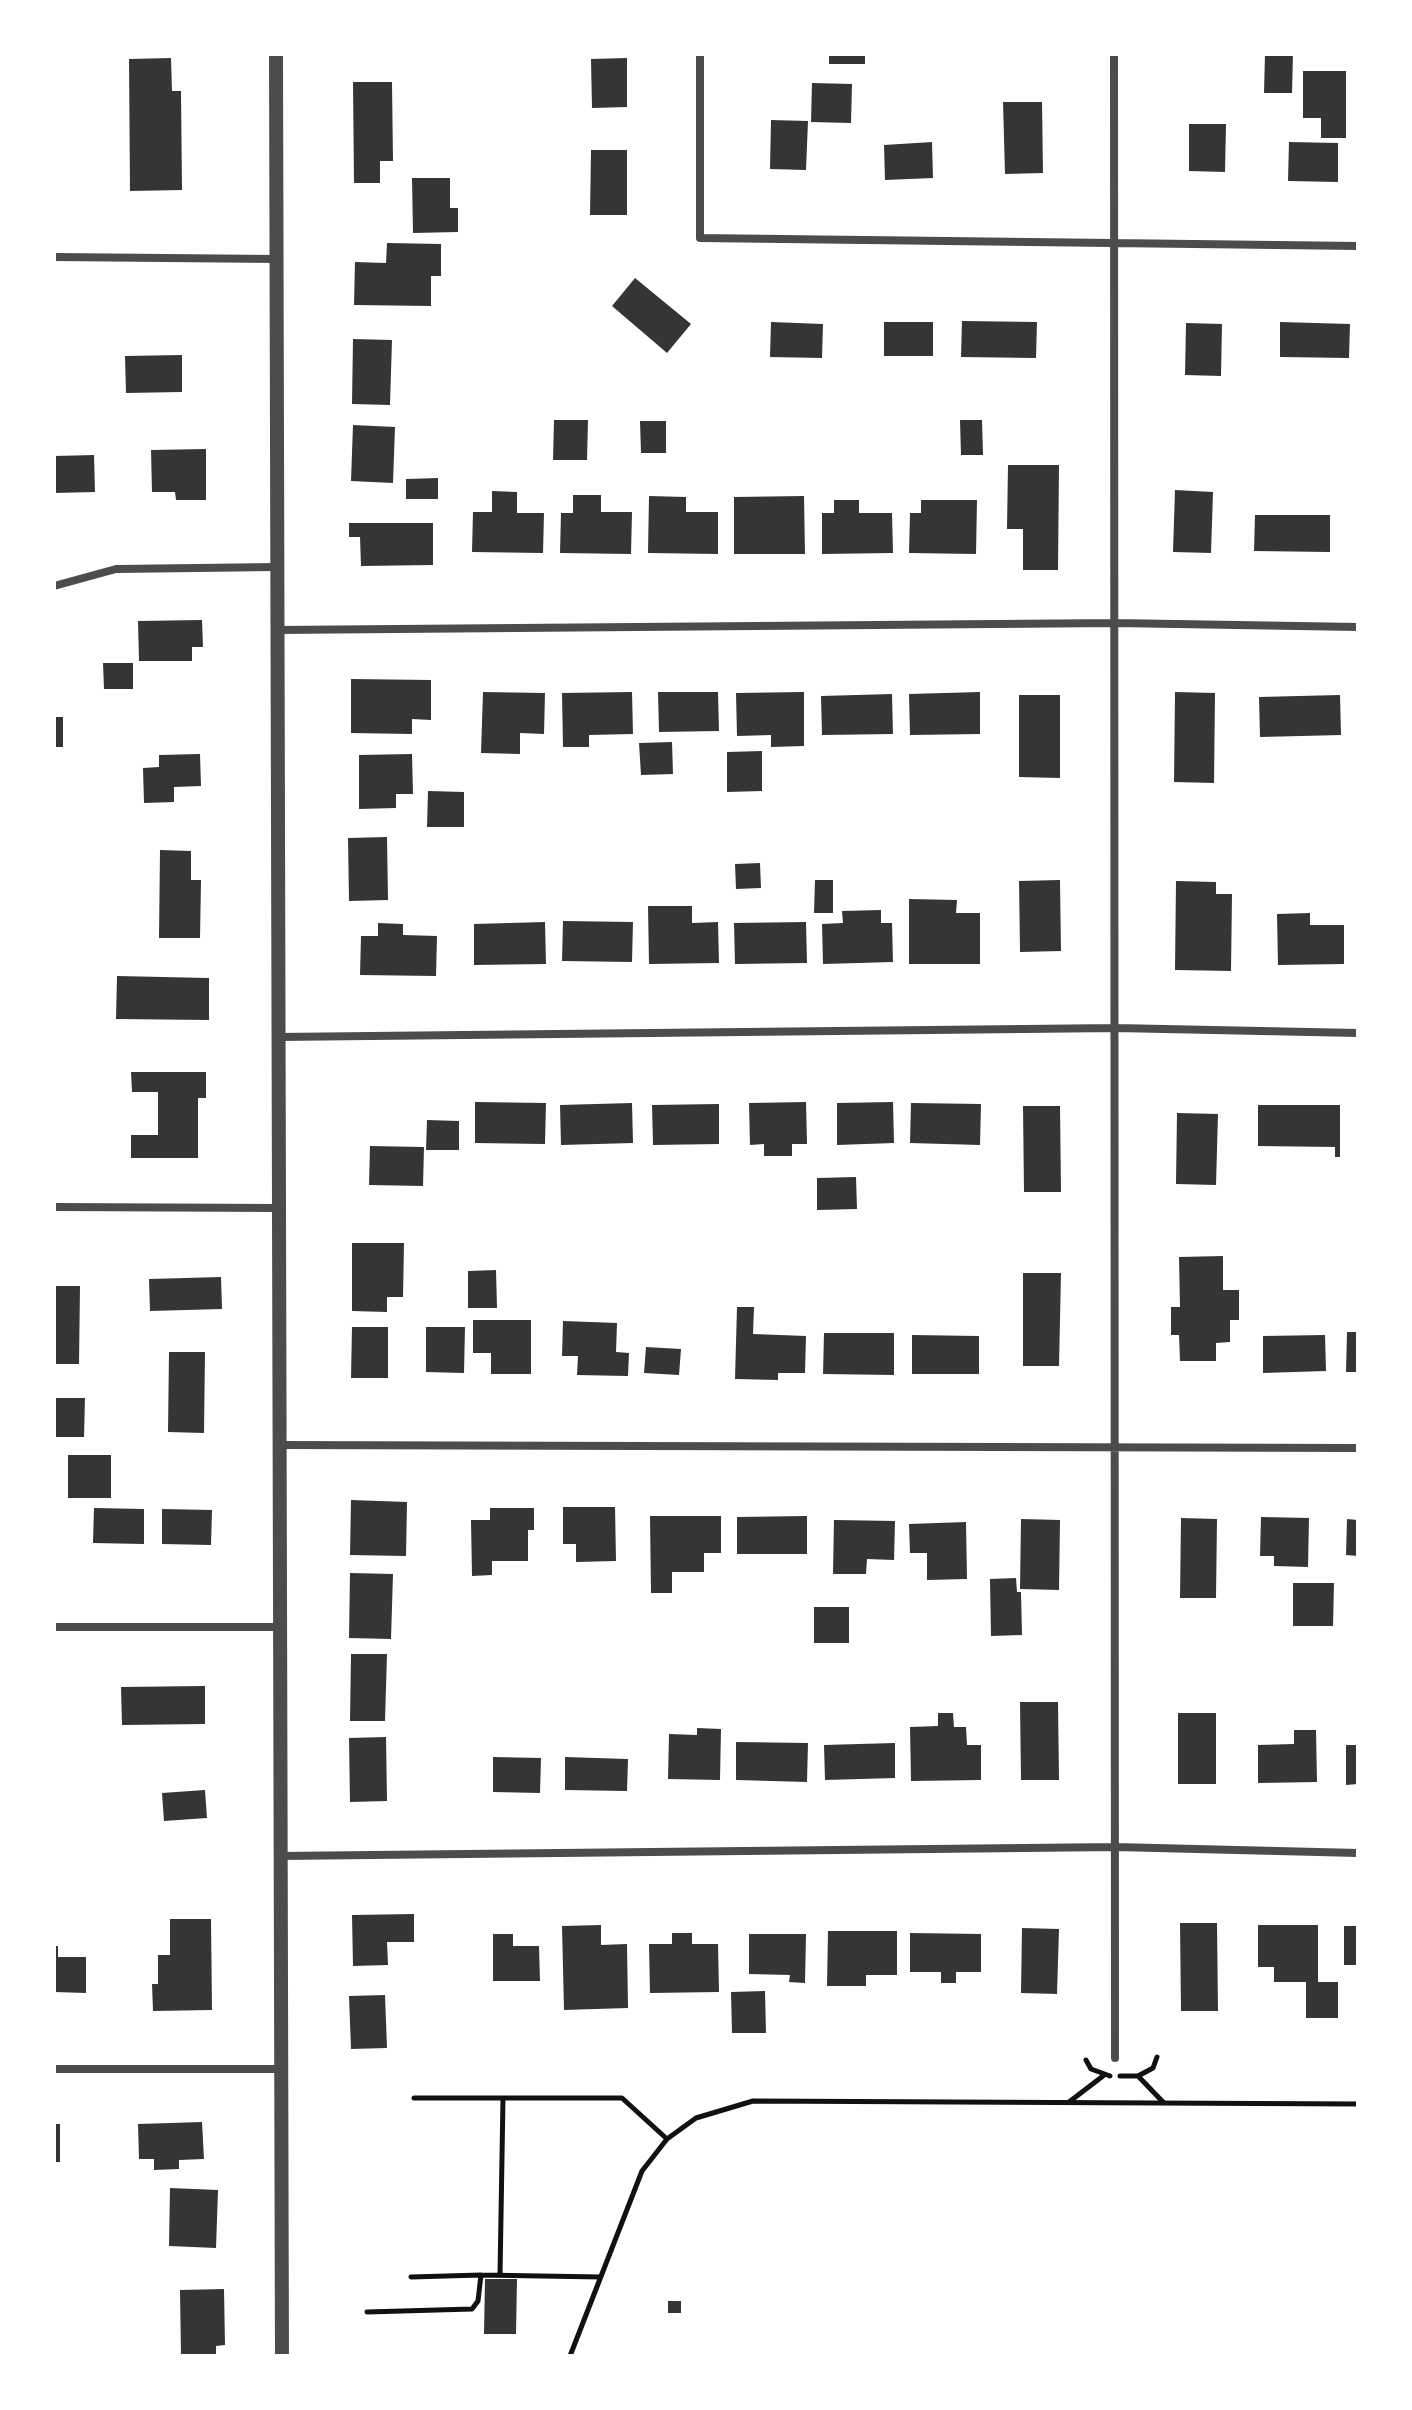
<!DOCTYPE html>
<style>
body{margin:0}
#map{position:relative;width:1412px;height:2410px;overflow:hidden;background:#fff;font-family:"Alegreya Sans",sans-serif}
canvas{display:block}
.frame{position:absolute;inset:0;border:56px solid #fff;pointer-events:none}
</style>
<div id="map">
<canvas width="1412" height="2410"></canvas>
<div class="frame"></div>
</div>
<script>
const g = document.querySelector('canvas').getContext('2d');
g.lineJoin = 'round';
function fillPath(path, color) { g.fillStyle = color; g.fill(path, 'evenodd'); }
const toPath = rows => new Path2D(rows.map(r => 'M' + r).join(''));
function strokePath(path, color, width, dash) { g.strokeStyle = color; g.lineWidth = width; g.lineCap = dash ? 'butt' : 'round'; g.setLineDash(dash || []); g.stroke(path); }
const building = toPath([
 [829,54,865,54,865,64,829,64],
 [1265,54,1293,54,1292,93,1264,93],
 [171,58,172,91,181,91,182,190,130,191,129,59],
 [627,58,627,107,592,108,591,59],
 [1303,71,1346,71,1346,138,1321,138,1321,118,1303,118],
 [353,82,392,82,393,161,380,161,380,183,354,183],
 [812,83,852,84,851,123,811,122],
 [1003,102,1042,102,1043,173,1005,174],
 [771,120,808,121,806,170,770,169],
 [1189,124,1226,124,1225,172,1189,171],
 [932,142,933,178,885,180,884,145],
 [1289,142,1338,143,1338,182,1288,181],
 [591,150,627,150,627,215,590,215],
 [412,178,450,178,450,208,458,208,458,232,413,233],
 [387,243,441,244,441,276,431,276,431,306,354,305,355,262,386,263],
 [635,278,691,324,667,353,612,306],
 [962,321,1037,322,1036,358,961,357],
 [771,322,823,324,822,358,770,357],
 [884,322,933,322,933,356,884,356],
 [1280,322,1350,324,1349,358,1280,357],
 [1186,323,1222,324,1221,376,1185,375],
 [353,339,392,340,390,405,352,404],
 [182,355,182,392,126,393,125,356],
 [554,420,588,420,587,460,553,460],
 [960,420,982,420,983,455,961,455],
 [640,421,666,421,666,453,641,453],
 [353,425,395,427,393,483,351,481],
 [206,449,206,500,176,500,175,492,152,492,151,450],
 [94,455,95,492,54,493,54,456],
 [1008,465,1059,465,1058,570,1023,570,1023,529,1007,529],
 [438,478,438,499,406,499,406,479],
 [1175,490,1213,492,1211,553,1173,552],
 [492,491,517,492,517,513,544,513,543,553,472,552,473,512,492,512],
 [573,495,601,495,601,512,632,512,631,554,560,553,561,513,573,513],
 [649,496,686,497,686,512,718,512,718,554,648,553],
 [804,496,805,554,734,554,734,497],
 [834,500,859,500,859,513,892,513,893,553,822,554,822,513,834,513],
 [921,500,977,500,976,554,909,553,910,513,921,513],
 [1255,515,1330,515,1330,552,1254,551],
 [349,523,433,523,433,565,361,566,360,537,349,537],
 [202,620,203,647,192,647,192,661,139,661,138,621],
 [103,663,133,663,133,689,104,689],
 [351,679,431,680,431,720,412,719,412,734,351,733],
 [483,692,545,693,544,734,520,733,520,754,481,753],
 [632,692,633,734,589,735,589,747,563,747,562,693],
 [658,692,718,692,719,731,659,732],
 [804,692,804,746,771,747,771,735,737,736,736,693],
 [980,692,980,734,910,735,909,694],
 [1175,692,1215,693,1214,783,1174,782],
 [892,694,893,734,822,735,821,696],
 [1019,695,1060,695,1060,778,1019,777],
 [1340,695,1341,735,1260,737,1259,697],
 [54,717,63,717,63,747,54,747],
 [672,742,673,774,641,775,639,743],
 [762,751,762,791,727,792,727,752],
 [200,754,201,786,174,787,174,802,144,803,143,768,159,767,159,755],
 [412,754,413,794,396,794,396,808,359,809,359,755],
 [428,791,464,792,464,827,427,827],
 [387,837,388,900,349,901,348,838],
 [160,850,191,851,191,880,201,880,200,938,159,938],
 [760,863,761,888,736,889,735,864],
 [815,880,833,880,833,913,814,913],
 [1060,880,1061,951,1020,952,1019,881],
 [1176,881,1216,882,1216,894,1232,894,1231,971,1175,970],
 [909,899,957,900,956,913,980,913,980,964,909,964],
 [648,906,692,906,692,923,718,922,719,963,649,964],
 [881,910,881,923,892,923,893,962,823,964,822,924,843,923,842,911],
 [1310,913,1310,925,1344,925,1344,964,1278,965,1277,914],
 [563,921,633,922,632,962,562,961],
 [545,922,546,964,474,965,474,924],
 [806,922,807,963,735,964,734,923],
 [378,923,403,924,403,935,437,936,436,976,360,975,361,936,378,936],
 [117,976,209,978,209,1020,116,1019],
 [131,1072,206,1072,206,1098,198,1098,198,1158,131,1158,131,1135,158,1135,158,1092,132,1092],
 [475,1102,546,1103,545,1144,475,1143],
 [806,1102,807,1144,792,1144,792,1156,764,1156,764,1144,750,1145,749,1103],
 [893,1102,894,1143,837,1145,837,1103],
 [632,1103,633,1143,561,1145,560,1105],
 [911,1103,981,1104,980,1145,910,1143],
 [719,1104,719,1144,653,1145,652,1105],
 [1258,1105,1340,1105,1340,1157,1335,1157,1335,1147,1258,1146],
 [1023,1106,1060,1106,1061,1192,1024,1192],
 [1177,1113,1218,1114,1216,1185,1176,1184],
 [427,1120,459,1121,459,1150,426,1150],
 [370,1146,424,1147,423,1186,369,1185],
 [856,1177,857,1209,817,1210,817,1178],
 [352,1243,404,1243,403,1297,387,1297,387,1312,352,1311],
 [1223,1256,1223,1290,1239,1290,1239,1320,1230,1320,1230,1342,1216,1343,1216,1361,1180,1361,1179,1335,1171,1335,1171,1307,1180,1307,1179,1257],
 [496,1270,497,1308,468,1308,468,1271],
 [1023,1273,1061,1273,1059,1366,1023,1366],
 [221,1277,222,1309,150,1311,149,1279],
 [54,1286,80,1286,79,1364,54,1364],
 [737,1307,754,1307,753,1334,806,1336,805,1373,778,1373,778,1380,735,1379],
 [473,1320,531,1320,531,1374,491,1374,491,1353,473,1353],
 [563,1321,617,1323,616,1352,629,1353,628,1376,577,1375,578,1356,562,1356],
 [352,1327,388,1327,388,1378,351,1378],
 [426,1327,465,1327,464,1373,426,1372],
 [1347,1332,1358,1332,1358,1372,1346,1372],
 [824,1333,894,1333,894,1375,823,1374],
 [912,1335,979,1336,979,1374,912,1374],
 [1325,1335,1326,1371,1263,1373,1263,1336],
 [646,1347,681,1349,679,1375,644,1373],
 [169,1352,205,1352,204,1433,168,1432],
 [54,1398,85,1398,84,1437,54,1437],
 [68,1455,111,1455,111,1498,68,1498],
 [351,1500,407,1502,406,1556,350,1555],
 [563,1507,615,1507,616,1561,576,1562,576,1544,563,1544],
 [94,1508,144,1509,144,1544,93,1543],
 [490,1508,534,1508,534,1530,528,1530,528,1561,492,1561,492,1575,472,1576,471,1520,490,1520],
 [162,1509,212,1510,211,1545,162,1544],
 [650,1516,721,1516,721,1553,704,1553,704,1572,672,1572,672,1593,651,1593],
 [807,1516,807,1554,737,1554,737,1517],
 [1261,1517,1309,1518,1308,1567,1274,1566,1274,1556,1260,1556],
 [1181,1518,1217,1519,1216,1598,1180,1598],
 [1021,1519,1060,1520,1059,1590,1020,1589],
 [1347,1519,1358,1520,1358,1556,1346,1555],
 [834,1520,895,1521,894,1560,867,1559,866,1574,833,1574],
 [966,1522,967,1579,927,1580,927,1553,910,1553,909,1524],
 [350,1573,393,1574,391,1639,349,1638],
 [1016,1578,1017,1592,1021,1592,1022,1635,991,1636,990,1579],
 [1293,1583,1334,1583,1333,1626,1293,1626],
 [814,1607,849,1607,849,1643,814,1643],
 [351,1654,387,1654,385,1721,350,1721],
 [205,1686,205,1724,122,1725,121,1687],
 [1020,1702,1058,1702,1059,1780,1021,1780],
 [938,1713,953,1713,954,1727,966,1727,967,1745,981,1745,981,1780,911,1781,910,1727,938,1726],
 [1178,1713,1216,1713,1216,1784,1178,1784],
 [697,1728,721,1729,720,1780,668,1779,669,1734,697,1735],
 [1294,1730,1316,1730,1317,1782,1258,1783,1258,1745,1294,1744],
 [386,1737,387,1801,350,1802,349,1738],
 [736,1742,808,1743,807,1782,736,1780],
 [895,1743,895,1778,825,1780,824,1745],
 [1346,1745,1358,1745,1358,1784,1346,1785],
 [493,1757,541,1758,540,1793,493,1792],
 [565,1757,628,1759,627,1791,565,1790],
 [205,1790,207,1818,164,1821,162,1793],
 [414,1914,414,1942,387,1942,388,1965,353,1966,352,1915],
 [170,1919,211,1919,212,2010,153,2011,152,1984,158,1984,158,1955,170,1955],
 [1180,1923,1217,1923,1218,2011,1181,2011],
 [601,1925,601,1945,627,1944,628,2008,564,2010,562,1926],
 [1258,1925,1318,1925,1318,1982,1338,1982,1338,2018,1306,2018,1306,1982,1274,1982,1274,1967,1258,1967],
 [1344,1926,1358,1926,1358,1965,1344,1965],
 [1022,1928,1059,1929,1057,1994,1021,1993],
 [828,1931,897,1931,897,1975,866,1975,866,1986,827,1986],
 [672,1933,692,1933,692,1944,718,1944,719,1992,650,1993,649,1944,672,1944],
 [910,1933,981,1934,981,1972,956,1972,956,1983,941,1983,941,1972,910,1972],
 [493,1934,513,1934,513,1946,539,1946,540,1981,493,1981],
 [749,1934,806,1934,805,1983,789,1982,790,1975,749,1974],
 [54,1946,58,1946,58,1957,86,1957,86,1993,54,1992],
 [765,1991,766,2033,732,2033,731,1992],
 [385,1995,387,2048,351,2049,349,1996],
 [202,2122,204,2159,179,2160,179,2169,154,2170,154,2159,139,2159,138,2124],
 [54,2124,60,2124,60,2162,54,2162],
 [170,2188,218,2190,216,2248,169,2246],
 [485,2279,517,2279,516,2334,484,2334],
 [224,2289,225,2345,216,2346,216,2356,181,2356,180,2290],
 [668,2301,681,2301,681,2313,668,2313]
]);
const path = toPath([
 [1086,2060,1091,2069,1110,2076],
 [1120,2076,1138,2076,1163,2102],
 [1138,2076,1153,2068,1157,2057],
 [414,2098,622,2098,667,2139],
 [1069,2102,1103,2076],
 [500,2275,503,2098],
 [411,2277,481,2275],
 [367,2312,472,2309,478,2301,481,2275,601,2277],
 [570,2356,642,2171,667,2139,696,2118,753,2101,1358,2104]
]);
const minor = toPath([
 [700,54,700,238,1358,246],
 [1114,54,1115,2058],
 [54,257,276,259],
 [54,586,116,569,277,567],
 [277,630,1115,623,1358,627],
 [278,1037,1116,1028,1358,1033],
 [54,1207,279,1208],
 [279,1445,1358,1448],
 [54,1627,280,1627],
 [280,1856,1116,1847,1358,1853],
 [54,2069,281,2069]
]);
const tertiary = toPath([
 [276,54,282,2356]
]);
fillPath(building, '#353535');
strokePath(path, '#111', 5);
strokePath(minor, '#4c4c4c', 8);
strokePath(tertiary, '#4c4c4c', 14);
</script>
